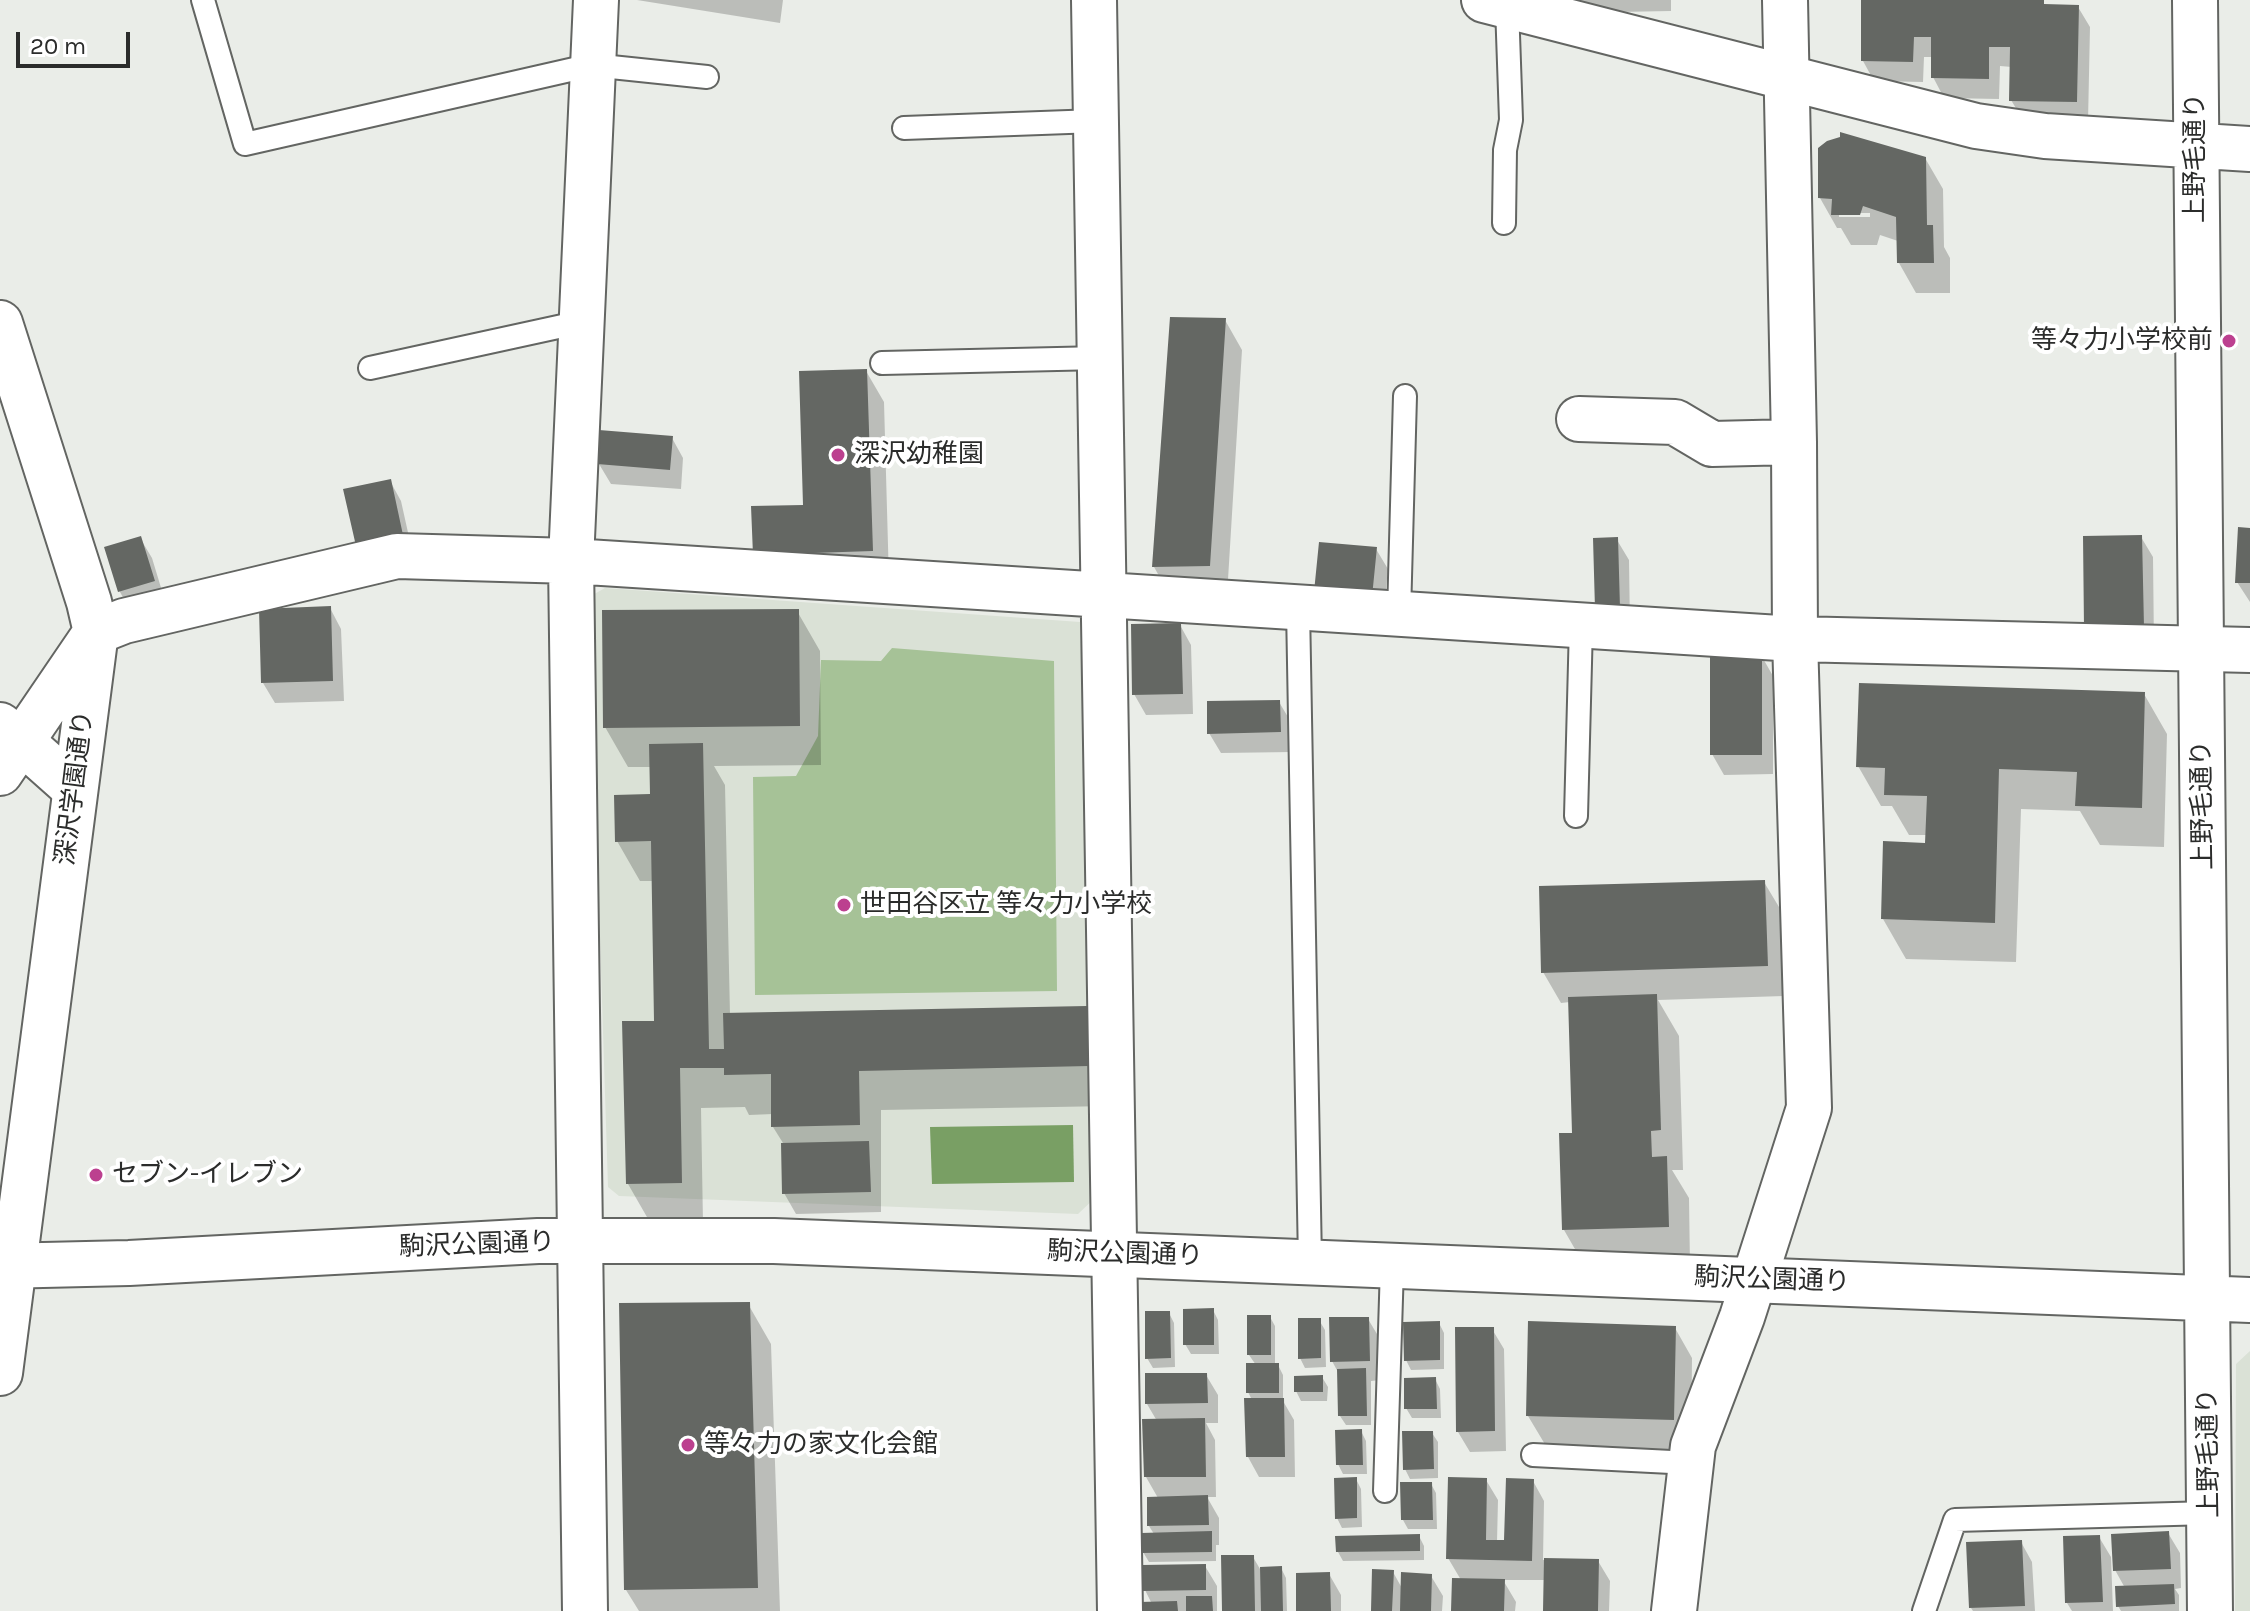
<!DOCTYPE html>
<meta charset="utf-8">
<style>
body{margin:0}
#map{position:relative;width:2250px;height:1611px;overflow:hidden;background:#eaede8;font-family:Karla,sans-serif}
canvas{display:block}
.scale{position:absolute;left:16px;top:32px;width:114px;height:36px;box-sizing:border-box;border:4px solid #2b2c2b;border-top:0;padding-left:10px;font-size:24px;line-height:28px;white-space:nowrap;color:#2b2c2b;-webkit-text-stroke:6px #fff;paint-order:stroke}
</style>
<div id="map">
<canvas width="2250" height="1611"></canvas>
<div class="scale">20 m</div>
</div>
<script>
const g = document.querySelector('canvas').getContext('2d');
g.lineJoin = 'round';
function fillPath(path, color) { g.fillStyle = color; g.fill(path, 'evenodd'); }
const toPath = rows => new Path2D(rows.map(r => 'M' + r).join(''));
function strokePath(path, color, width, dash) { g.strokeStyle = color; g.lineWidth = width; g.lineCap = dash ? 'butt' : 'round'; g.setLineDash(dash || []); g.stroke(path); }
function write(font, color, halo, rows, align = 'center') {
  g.font = font + ' Karla,"Noto Sans JP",sans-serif'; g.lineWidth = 8; g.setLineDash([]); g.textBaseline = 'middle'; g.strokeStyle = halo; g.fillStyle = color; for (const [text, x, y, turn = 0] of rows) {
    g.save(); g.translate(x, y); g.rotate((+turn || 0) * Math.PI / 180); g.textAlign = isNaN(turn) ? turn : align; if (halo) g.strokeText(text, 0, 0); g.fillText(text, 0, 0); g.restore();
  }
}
const built = toPath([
 [605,588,1080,622,1097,1196,1078,1214,619,1196,608,1187,589,597],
 [2250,1351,2250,1611,2235,1611,2236,1364]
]);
const green = toPath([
 [892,648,1054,661,1057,991,755,995,753,777,796,776,818,736,821,660,881,661]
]);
const water = toPath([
 [1073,1125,1074,1182,932,1184,930,1127]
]);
const shadow = toPath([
 [637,0,783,0,780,23],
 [1557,0,1671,0,1671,11,1564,13],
 [1863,0,2002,0,2043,2,2045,6,2078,7,2090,27,2088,122,2023,120,2011,100,2012,67,2000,66,1999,99,1944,98,1933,77,1933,57,1924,57,1923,82,1874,81,1863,61],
 [1925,158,1943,189,1944,247,1950,258,1950,293,1916,293,1899,263,1898,241,1880,235,1877,245,1851,245,1841,228,1837,228,1820,198],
 [1839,213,1870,213,1870,217,1839,217],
 [1225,320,1242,350,1227,596,1171,597,1154,567],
 [866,371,884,402,889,581,772,585],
 [672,438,683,458,681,489,611,484,599,464],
 [390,481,401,501,413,555,346,491],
 [2250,530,2250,602,2237,582],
 [2141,537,2153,557,2154,647,2086,628],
 [140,538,152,558,165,601,131,612,120,592,107,549],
 [1617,540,1629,560,1630,628,1597,609],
 [1376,549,1388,569,1383,617,1328,612],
 [330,608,341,629,344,701,275,703,263,683],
 [797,611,820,651,821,765,714,766,725,785,730,1015,1086,1008,1109,1048,1111,1106,881,1110,881,1212,796,1214,784,1193,783,1143,773,1127,773,1114,749,1115,745,1107,701,1108,703,1223,651,1224,628,1184,656,1023,654,881,640,881,617,841,652,796,652,767,628,767,605,727],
 [1180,625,1191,645,1193,714,1146,715,1134,694],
 [1761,655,1773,676,1773,774,1724,775,1712,754],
 [2144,694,2167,734,2164,847,2100,845,2080,811,2021,809,2016,962,1906,959,1883,919,1927,845,1928,835,1909,835,1892,806,1881,806,1858,766],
 [1279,702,1291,722,1292,752,1221,753,1209,733],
 [1764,882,1782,912,1784,996,1658,1000,1679,1036,1683,1170,1672,1170,1689,1198,1690,1266,1587,1270,1564,1230,1574,1135,1570,1002,1561,1003,1543,972],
 [748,1304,771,1344,780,1611,639,1611,626,1590],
 [1213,1310,1218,1320,1219,1354,1191,1354,1185,1344],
 [1169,1313,1174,1323,1175,1367,1153,1368,1147,1358],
 [1270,1317,1275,1326,1275,1365,1278,1365,1283,1375,1283,1401,1294,1420,1295,1477,1259,1477,1248,1457,1252,1400,1248,1392,1256,1365,1249,1355],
 [1368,1319,1380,1339,1380,1380,1371,1381,1371,1425,1346,1425,1340,1416,1339,1374,1332,1361],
 [1319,1320,1325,1330,1326,1367,1305,1368,1300,1358],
 [1439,1323,1444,1333,1444,1369,1411,1370,1406,1360],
 [1675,1328,1692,1358,1691,1450,1546,1446,1528,1416],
 [1492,1329,1504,1349,1506,1451,1470,1452,1458,1432],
 [1206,1375,1218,1395,1218,1423,1206,1423,1215,1440,1216,1497,1207,1497,1219,1518,1219,1545,1216,1545,1216,1561,1149,1562,1143,1552,1154,1534,1149,1526,1158,1498,1146,1477,1157,1421,1147,1404],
 [1322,1377,1328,1387,1327,1401,1301,1401,1296,1391],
 [1435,1379,1440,1389,1441,1418,1412,1418,1406,1408],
 [1361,1431,1366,1441,1367,1474,1343,1474,1338,1464],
 [1432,1433,1438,1442,1438,1478,1410,1479,1405,1469],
 [1356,1479,1361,1489,1362,1527,1342,1528,1337,1518],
 [1486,1480,1498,1500,1497,1542,1506,1542,1533,1481,1544,1501,1543,1560,1598,1561,1610,1581,1609,1611,1545,1611,1546,1580,1503,1580,1516,1602,1515,1611,1453,1611,1461,1580,1448,1558],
 [1431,1484,1436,1493,1437,1529,1408,1529,1403,1520],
 [2168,1533,2180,1553,2181,1588,2175,1589,2179,1595,2179,1611,2121,1611,2118,1606,2125,1588,2115,1570],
 [1419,1536,1424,1546,1424,1560,1343,1561,1338,1552],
 [2099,1537,2111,1557,2113,1611,2072,1611,2067,1603],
 [2021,1542,2032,1562,2035,1611,1973,1611,1971,1608],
 [1253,1557,1260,1569,1281,1568,1286,1578,1287,1611,1224,1611],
 [1205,1566,1217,1586,1217,1611,1141,1611,1152,1604,1145,1590],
 [1393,1572,1403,1590,1431,1576,1443,1596,1442,1611,1373,1611],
 [1329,1574,1341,1595,1341,1611,1298,1611]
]);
const building = toPath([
 [1861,0,2044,0,2044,4,2079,5,2077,102,2009,101,2010,47,1989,47,1989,79,1931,78,1931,37,1914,37,1913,62,1861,61],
 [1840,132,1926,157,1927,225,1933,225,1934,263,1897,263,1896,217,1863,206,1860,215,1831,215,1832,199,1818,198,1818,148,1827,141,1840,137],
 [1170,317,1226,318,1210,566,1152,567],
 [867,369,873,551,753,555,751,506,803,505,799,371],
 [599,430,673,436,670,470,597,464],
 [391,479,403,535,356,546,343,489],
 [2238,527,2250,528,2250,583,2235,583],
 [2142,535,2144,627,2084,628,2083,536],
 [141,536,155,581,118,592,104,547],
 [1618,537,1620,608,1595,609,1593,538],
 [1319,542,1377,547,1372,597,1314,592],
 [331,606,333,681,261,683,259,609],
 [799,609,800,726,603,728,602,610],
 [1181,623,1183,694,1132,695,1131,624],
 [1710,653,1762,653,1762,755,1710,755],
 [1859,683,2145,692,2142,808,2075,806,2077,772,1999,769,1995,923,1881,919,1883,841,1925,843,1927,796,1884,795,1885,768,1856,767],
 [1280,700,1281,732,1207,734,1207,701],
 [703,743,709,1049,724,1049,723,1013,1087,1006,1089,1066,859,1071,860,1125,771,1127,771,1074,724,1075,724,1068,680,1068,682,1183,626,1184,622,1021,654,1021,651,841,615,842,614,795,650,794,649,744],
 [1765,880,1768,966,1541,973,1539,886],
 [1657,994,1661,1130,1651,1131,1652,1157,1667,1156,1669,1227,1562,1230,1559,1133,1572,1133,1568,997],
 [869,1141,871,1192,782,1194,781,1143],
 [750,1302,758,1588,624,1590,619,1303],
 [1214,1308,1214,1345,1183,1345,1183,1309],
 [1145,1311,1170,1311,1171,1358,1145,1359],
 [1247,1315,1271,1315,1271,1355,1247,1355],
 [1329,1317,1369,1317,1370,1361,1330,1362],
 [1298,1318,1321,1318,1321,1358,1298,1359],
 [1440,1321,1440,1360,1404,1361,1403,1322],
 [1528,1321,1676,1326,1674,1420,1526,1416],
 [1455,1327,1494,1327,1495,1431,1456,1432],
 [1246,1363,1279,1363,1279,1393,1246,1393],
 [1366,1368,1367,1416,1338,1416,1337,1369],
 [1145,1373,1207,1373,1208,1403,1145,1404],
 [1323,1375,1323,1392,1294,1392,1294,1376],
 [1436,1377,1437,1409,1404,1409,1404,1378],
 [1244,1398,1284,1398,1285,1457,1246,1457],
 [1205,1418,1206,1477,1144,1477,1142,1419],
 [1362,1429,1363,1465,1336,1465,1335,1430],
 [1402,1431,1433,1431,1434,1469,1403,1470],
 [1357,1477,1357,1518,1335,1519,1334,1478],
 [1448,1477,1487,1478,1486,1540,1504,1540,1506,1478,1534,1479,1532,1561,1446,1559],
 [1400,1482,1432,1482,1433,1520,1401,1520],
 [1208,1495,1209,1525,1147,1526,1147,1497],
 [1212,1531,1212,1552,1141,1553,1141,1533],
 [2169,1531,2171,1569,2113,1571,2111,1534],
 [1420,1534,1420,1551,1336,1552,1335,1536],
 [2100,1535,2103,1602,2065,1603,2063,1536],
 [2022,1540,2025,1606,1969,1608,1966,1542],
 [1221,1555,1254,1555,1255,1611,1222,1611],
 [1544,1558,1599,1559,1598,1611,1543,1611],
 [1206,1564,1206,1590,1143,1591,1142,1565],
 [1282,1566,1283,1611,1261,1611,1260,1567],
 [1372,1569,1394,1570,1392,1611,1371,1611],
 [1330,1572,1331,1611,1296,1611,1296,1573],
 [1401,1572,1432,1574,1431,1611,1400,1611],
 [1452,1578,1505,1579,1504,1611,1451,1611],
 [2174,1584,2175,1604,2116,1607,2115,1586],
 [1186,1596,1212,1596,1213,1611,1186,1611],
 [1177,1601,1178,1611,1139,1611,1139,1602]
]);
const lane = toPath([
 [203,0,245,144,592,65,707,77],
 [904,128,1096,121],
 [1504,223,1505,150,1511,120,1507,6],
 [882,363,1101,358],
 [370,368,581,322],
 [1298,608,1310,1262],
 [1399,614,1405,396],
 [1576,816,1581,625],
 [1533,1455,1691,1463],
 [1385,1491,1392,1266],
 [1924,1611,1955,1520,2210,1513]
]);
const street = toPath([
 [1094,0,1120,1611],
 [1579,419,1675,422,1712,444,1794,442],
 [96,632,124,621,397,556,571,561,1795,639,2250,650],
 [0,725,21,741,75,789],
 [585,1611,571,561,596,0],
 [1674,1611,1693,1446,1742,1317,1809,1108,1795,639,1794,442,1785,0]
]);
const secondary = toPath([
 [1484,0,1976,126,2045,136,2250,149],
 [2195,0,2210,1611],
 [0,323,89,602,96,632,0,1373],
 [0,773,92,638],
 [0,1266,129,1263,538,1241,774,1241,2250,1300]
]);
const markers = [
 [2229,341,8,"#bc408f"],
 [838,455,8,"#bc408f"],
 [844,905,8,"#bc408f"],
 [96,1175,8,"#bc408f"],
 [688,1445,8,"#bc408f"]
];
const streetNames = [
 ["上野毛通り",2196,158,-90],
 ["深沢学園通り",75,788,-83],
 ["上野毛通り",2203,805,-91],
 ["駒沢公園通り",477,1245,-2],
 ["駒沢公園通り",1125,1254,2],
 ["駒沢公園通り",1772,1280,2],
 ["上野毛通り",2209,1453,-91]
];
const poiNames = [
 ["等々力小学校前",2213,341,"right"],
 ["深沢幼稚園",854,455],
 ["世田谷区立 等々力小学校",860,905],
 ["セブン-イレブン",112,1175],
 ["等々力の家文化会館",704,1445]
];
fillPath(built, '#dae1d6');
fillPath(green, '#a6c297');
fillPath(water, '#799f64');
fillPath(shadow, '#0003');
fillPath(building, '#646763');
strokePath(lane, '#636562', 26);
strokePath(street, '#636562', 48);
strokePath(secondary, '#636562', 48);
strokePath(lane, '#fff', 22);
strokePath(street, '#fff', 44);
strokePath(secondary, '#fff', 44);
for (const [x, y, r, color] of markers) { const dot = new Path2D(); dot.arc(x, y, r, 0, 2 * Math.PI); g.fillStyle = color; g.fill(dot); strokePath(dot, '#fff', 3); }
write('26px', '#2b2c2b', '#fff', streetNames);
write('26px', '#2b2c2b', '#fff', poiNames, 'left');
</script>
